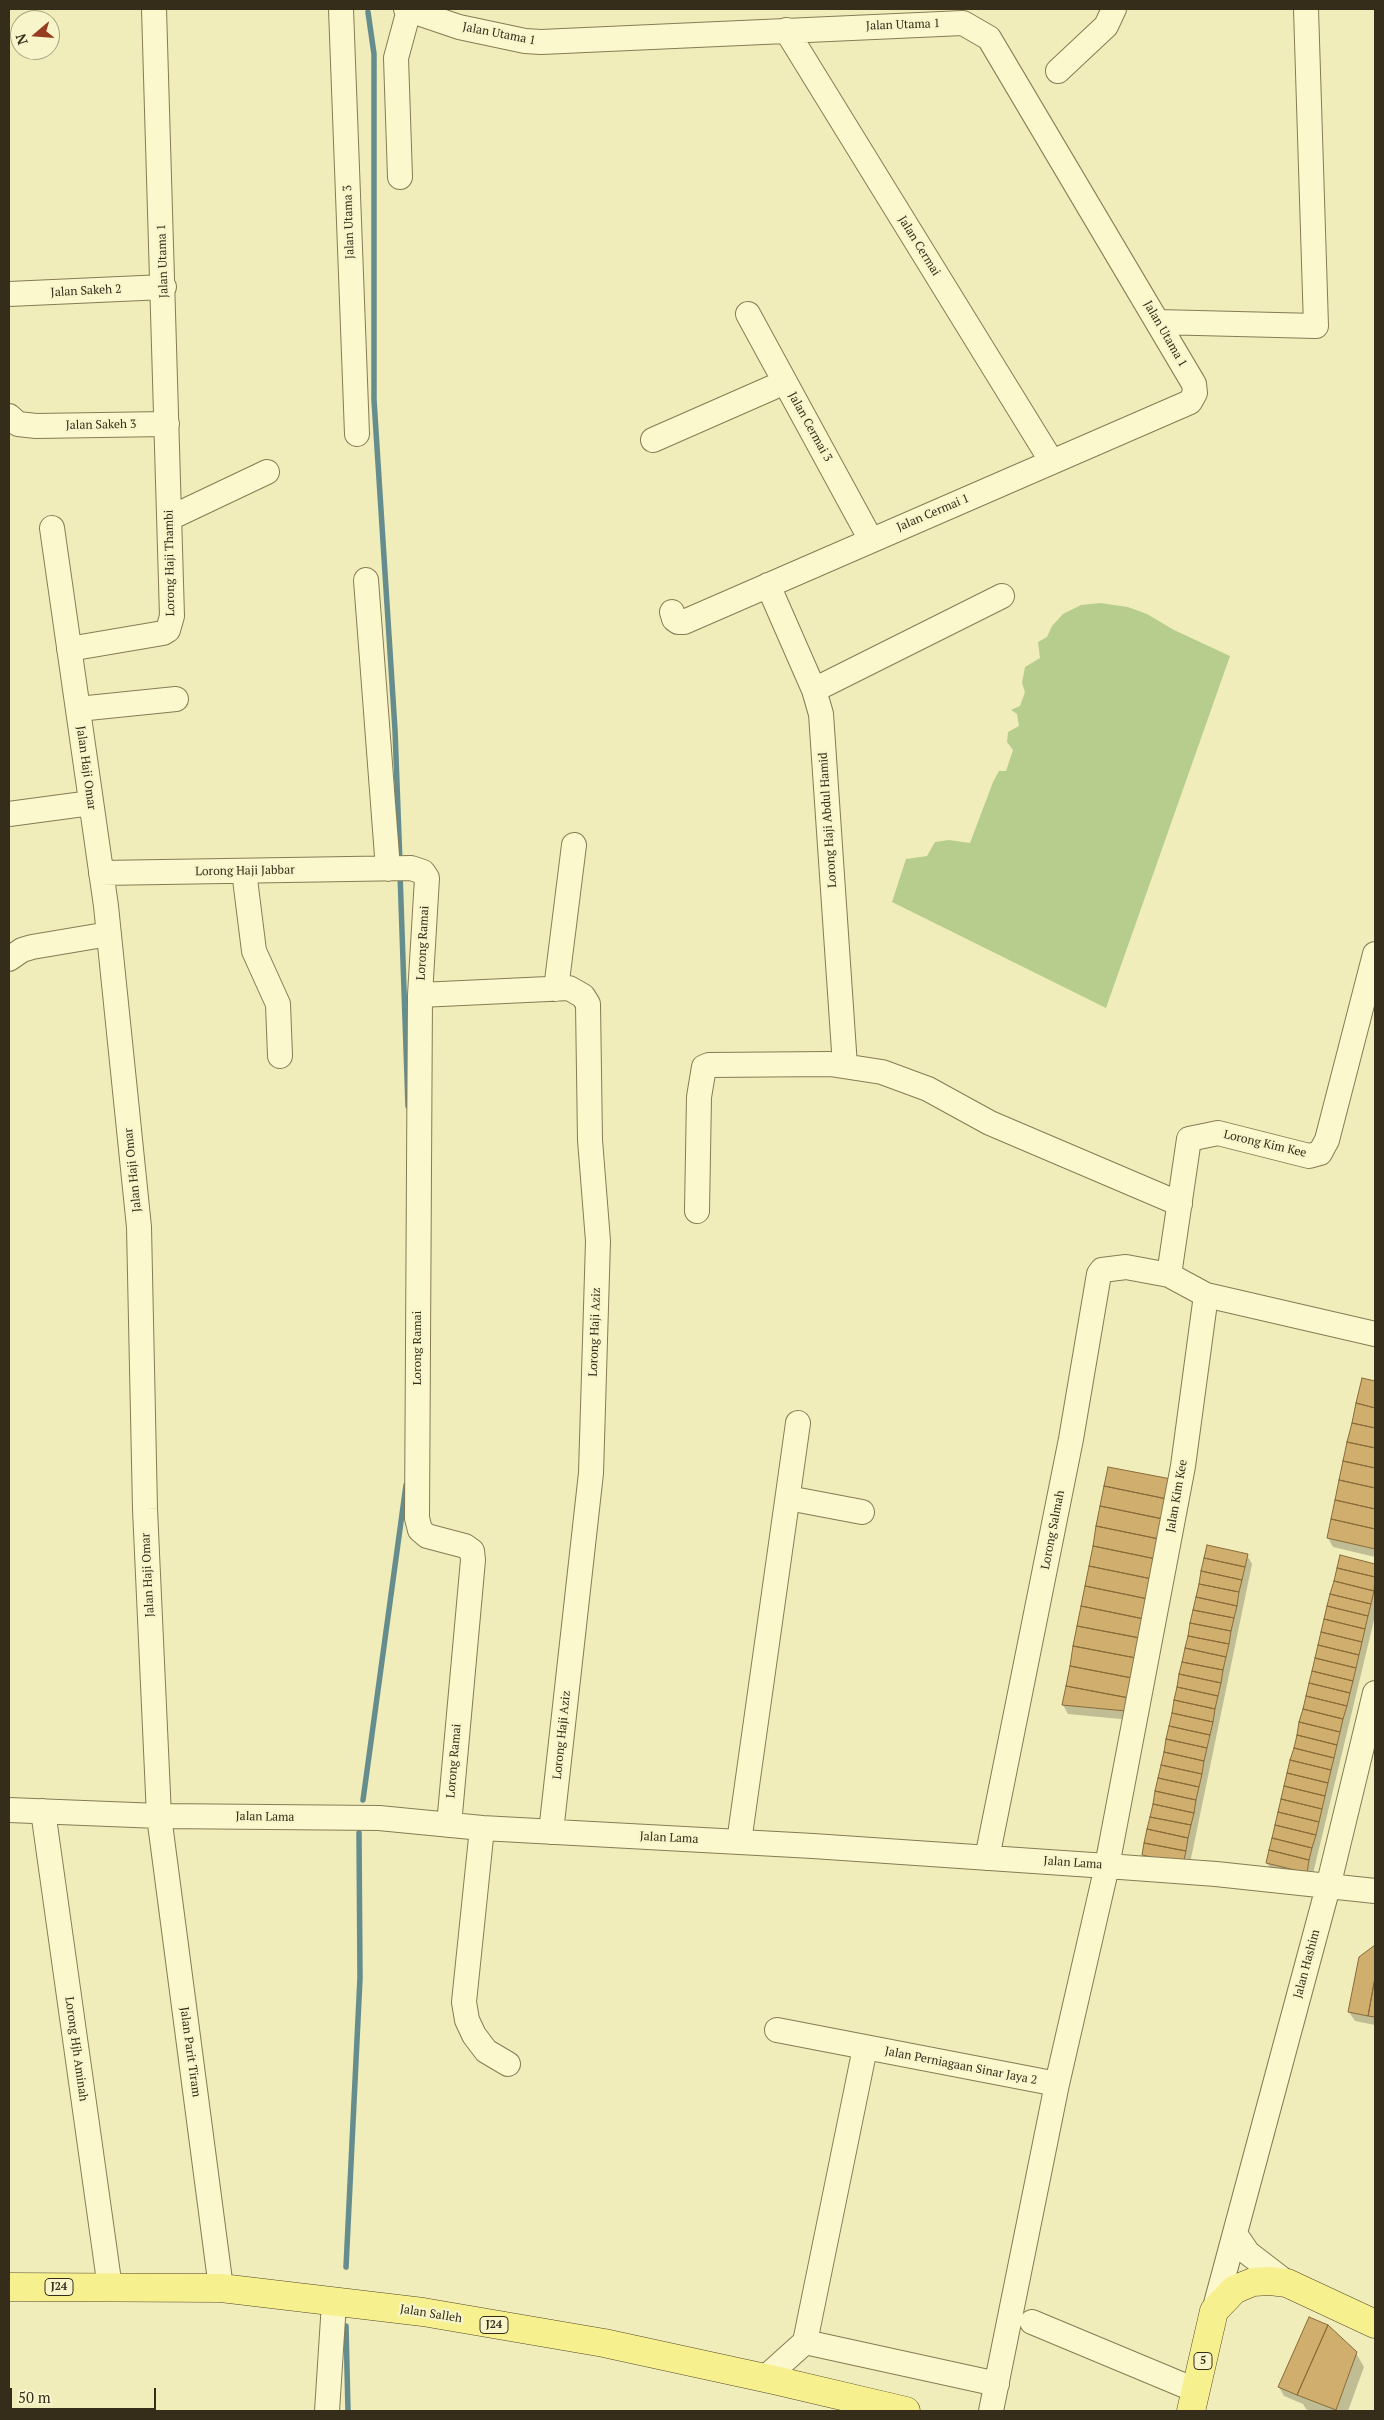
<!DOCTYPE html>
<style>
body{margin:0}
#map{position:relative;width:1384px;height:2420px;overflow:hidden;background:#f0edba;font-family:"PT Serif",serif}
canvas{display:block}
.frame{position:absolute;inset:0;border:10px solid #352d1a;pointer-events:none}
.north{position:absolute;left:10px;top:10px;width:50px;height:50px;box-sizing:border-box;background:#f7f5c9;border:1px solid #a9a583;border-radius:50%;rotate:252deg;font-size:14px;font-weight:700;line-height:20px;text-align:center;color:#352d1a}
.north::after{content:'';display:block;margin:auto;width:18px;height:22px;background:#983d21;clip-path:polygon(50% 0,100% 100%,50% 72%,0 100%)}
.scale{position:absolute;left:10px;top:2388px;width:146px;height:22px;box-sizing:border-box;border:2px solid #352d1a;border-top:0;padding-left:6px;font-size:15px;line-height:18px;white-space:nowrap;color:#352d1a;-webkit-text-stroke:4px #f7f5c9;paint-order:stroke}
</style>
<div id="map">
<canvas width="1384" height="2420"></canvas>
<div class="frame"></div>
<div class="north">N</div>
<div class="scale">50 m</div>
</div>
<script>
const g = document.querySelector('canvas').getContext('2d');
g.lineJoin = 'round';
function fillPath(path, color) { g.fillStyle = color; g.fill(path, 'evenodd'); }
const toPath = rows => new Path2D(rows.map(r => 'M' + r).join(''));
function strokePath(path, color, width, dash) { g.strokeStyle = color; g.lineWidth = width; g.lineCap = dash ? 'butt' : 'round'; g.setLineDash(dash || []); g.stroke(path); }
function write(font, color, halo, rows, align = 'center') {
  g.font = font + ' "PT Serif",serif'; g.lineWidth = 4.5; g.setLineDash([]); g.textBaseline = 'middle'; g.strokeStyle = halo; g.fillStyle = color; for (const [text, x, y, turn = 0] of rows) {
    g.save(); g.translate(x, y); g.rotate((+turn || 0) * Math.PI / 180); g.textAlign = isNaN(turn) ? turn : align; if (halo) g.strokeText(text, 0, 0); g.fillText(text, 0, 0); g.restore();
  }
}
const green = toPath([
 [1100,603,1128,607,1147,614,1174,630,1230,656,1106,1008,892,902,906,859,927,856,935,842,949,840,970,843,993,782,999,771,1006,771,1013,750,1007,742,1008,732,1019,726,1017,714,1011,710,1020,706,1025,692,1022,683,1025,667,1040,658,1038,642,1047,637,1052,626,1063,614,1081,605]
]);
const shadow = toPath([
 [1362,1379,1375,1382,1375,1557,1333,1547,1328,1538],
 [1109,1468,1131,1720,1068,1714,1063,1705],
 [1208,1546,1247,1555,1252,1564,1188,1873,1148,1864,1143,1855],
 [1341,1557,1375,1565,1375,1616,1311,1882,1272,1872,1267,1863],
 [1375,1947,1375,2025,1355,2021,1349,2012,1360,1958],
 [1356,2353,1364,2367,1348,2411,1311,2411,1306,2409,1303,2404,1284,2396,1279,2387]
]);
const stream = toPath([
 [368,12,374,54,374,400,395,730,400,864],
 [400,873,408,1106],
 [363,1800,406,1485],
 [346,2267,360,1978,359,1833],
 [346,2326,348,2411]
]);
const building = toPath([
 [1362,1378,1375,1381,1375,1408,1356,1403,1362,1378],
 [1356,1403,1375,1408,1375,1428,1352,1423,1356,1403],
 [1352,1423,1375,1428,1375,1448,1347,1442,1352,1423],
 [1347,1442,1375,1448,1375,1468,1343,1461,1347,1442],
 [1343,1461,1375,1468,1375,1488,1339,1480,1343,1461],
 [1108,1467,1171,1479,1167,1499,1104,1486,1108,1467],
 [1339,1480,1375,1488,1375,1509,1335,1500,1339,1480],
 [1104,1486,1167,1499,1163,1519,1100,1506,1104,1486],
 [1335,1500,1375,1509,1375,1529,1331,1519,1335,1500],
 [1100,1506,1163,1519,1159,1539,1096,1526,1100,1506],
 [1331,1519,1375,1529,1375,1549,1327,1538,1331,1519],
 [1096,1526,1159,1539,1156,1559,1093,1546,1096,1526],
 [1207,1545,1248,1554,1245,1567,1204,1558,1207,1545],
 [1093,1546,1156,1559,1152,1579,1089,1566,1093,1546],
 [1340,1555,1375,1564,1375,1577,1337,1568,1340,1555],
 [1204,1558,1245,1567,1242,1580,1201,1571,1204,1558],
 [1089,1566,1152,1579,1148,1599,1085,1586,1089,1566],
 [1337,1568,1375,1577,1374,1591,1334,1581,1337,1568],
 [1201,1571,1242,1580,1239,1592,1199,1584,1201,1571],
 [1334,1581,1374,1591,1371,1604,1330,1594,1334,1581],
 [1199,1584,1239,1592,1237,1606,1196,1597,1199,1584],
 [1085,1586,1148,1599,1144,1619,1081,1606,1085,1586],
 [1330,1594,1371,1604,1368,1616,1327,1606,1330,1594],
 [1196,1597,1237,1606,1234,1618,1193,1610,1196,1597],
 [1081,1606,1144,1619,1140,1638,1077,1626,1081,1606],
 [1327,1606,1368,1616,1365,1629,1324,1619,1327,1606],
 [1193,1610,1234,1618,1231,1631,1190,1623,1193,1610],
 [1324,1619,1365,1629,1362,1642,1321,1632,1324,1619],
 [1190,1623,1231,1631,1229,1644,1188,1636,1190,1623],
 [1077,1626,1140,1638,1136,1658,1073,1646,1077,1626],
 [1321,1632,1362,1642,1359,1655,1318,1645,1321,1632],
 [1188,1636,1229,1644,1226,1657,1185,1648,1188,1636],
 [1318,1645,1359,1655,1356,1668,1315,1658,1318,1645],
 [1073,1646,1136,1658,1132,1678,1070,1666,1073,1646],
 [1185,1648,1226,1657,1223,1670,1182,1662,1185,1648],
 [1315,1658,1356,1668,1353,1681,1312,1671,1315,1658],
 [1182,1662,1223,1670,1221,1683,1179,1674,1182,1662],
 [1070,1666,1132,1678,1129,1698,1066,1686,1070,1666],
 [1312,1671,1353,1681,1350,1693,1309,1683,1312,1671],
 [1179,1674,1221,1683,1218,1696,1177,1687,1179,1674],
 [1309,1683,1350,1693,1347,1706,1306,1696,1309,1683],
 [1066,1686,1129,1698,1126,1711,1062,1705,1066,1686],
 [1177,1687,1218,1696,1215,1709,1174,1700,1177,1687],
 [1306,1696,1347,1706,1343,1719,1303,1709,1306,1696],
 [1174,1700,1215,1709,1213,1722,1172,1713,1174,1700],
 [1303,1709,1343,1719,1340,1732,1299,1722,1303,1709],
 [1172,1713,1213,1722,1210,1735,1169,1726,1172,1713],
 [1299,1722,1340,1732,1337,1745,1297,1735,1299,1722],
 [1169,1726,1210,1735,1207,1748,1166,1739,1169,1726],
 [1297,1735,1337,1745,1334,1758,1294,1748,1297,1735],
 [1166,1739,1207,1748,1204,1761,1164,1752,1166,1739],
 [1294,1748,1334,1758,1331,1770,1290,1760,1294,1748],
 [1164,1752,1204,1761,1202,1774,1161,1765,1164,1752],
 [1290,1760,1331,1770,1328,1783,1287,1773,1290,1760],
 [1161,1765,1202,1774,1199,1787,1158,1778,1161,1765],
 [1287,1773,1328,1783,1325,1796,1284,1786,1287,1773],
 [1158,1778,1199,1787,1196,1800,1155,1791,1158,1778],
 [1284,1786,1325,1796,1322,1809,1281,1799,1284,1786],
 [1155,1791,1196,1800,1194,1813,1153,1804,1155,1791],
 [1281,1799,1322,1809,1319,1822,1278,1812,1281,1799],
 [1153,1804,1194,1813,1191,1825,1150,1817,1153,1804],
 [1278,1812,1319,1822,1316,1835,1275,1825,1278,1812],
 [1150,1817,1191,1825,1188,1838,1147,1829,1150,1817],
 [1275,1825,1316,1835,1312,1848,1272,1838,1275,1825],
 [1147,1829,1188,1838,1186,1851,1144,1843,1147,1829],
 [1272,1838,1312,1848,1309,1860,1269,1850,1272,1838],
 [1144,1843,1186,1851,1183,1864,1142,1855,1144,1843],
 [1269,1850,1309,1860,1307,1873,1266,1863,1269,1850],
 [1375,1945,1375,1978,1368,2016,1348,2012,1359,1957,1375,1945],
 [1375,1978,1375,2017,1368,2016,1375,1978],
 [1309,2317,1328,2325,1297,2395,1278,2387,1309,2317],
 [1328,2325,1357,2352,1336,2410,1297,2395,1328,2325]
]);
const minor = toPath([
 [341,9,357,434],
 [406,9,459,27,525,41,541,42,963,23,989,38,1194,384,1195,393,1190,402,684,622,678,622,674,619,672,612],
 [786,30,1052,462],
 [1058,71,1106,26,1114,9],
 [400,177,396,58,409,10],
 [9,294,164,287],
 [748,314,871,540],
 [1158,322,1316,326,1306,9],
 [9,416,18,424,36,426,167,424],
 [653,440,785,382],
 [170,518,267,472],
 [52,528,106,906,139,1227,145,1509,159,1816,221,2288],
 [366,580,388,869],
 [768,585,814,690,821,714,845,1066],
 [69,649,163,633,168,630,172,616,154,9],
 [814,690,1002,596],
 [78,709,176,699],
 [9,814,91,803],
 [244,871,254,951,278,1004,280,1056],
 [101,873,411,868,423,872,427,878,420,995,417,1518,420,1530,427,1536,465,1546,472,1551,473,1560,449,1825],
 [9,959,22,950,32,947,109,934],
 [556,989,574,845],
 [420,995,569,988,583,996,588,1004,590,1140,598,1241,591,1473,551,1832],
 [697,1211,699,1097,704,1067,709,1065,830,1064,882,1072,928,1089,990,1123,1180,1204],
 [1169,1275,1189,1139,1218,1133,1309,1156,1320,1153,1327,1140,1375,954],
 [788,1498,862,1512],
 [9,1810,159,1816,379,1818,482,1828,813,1846,1107,1866,1216,1874,1375,1891],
 [43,1811,110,2288],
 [482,1828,464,2002,467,2020,474,2035,486,2051,508,2064],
 [739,1842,798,1423],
 [987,1858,1071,1439,1099,1274,1102,1270,1126,1267,1169,1275,1206,1295,1375,1334],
 [777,2030,1057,2084],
 [1235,2234,1248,2253,1287,2283],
 [1214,2311,1328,1887,1375,1693],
 [1032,2322,1195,2390],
 [805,2342,997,2384],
 [765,2378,805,2342,865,2048],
 [327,2411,334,2303],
 [991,2411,1057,2084,1107,1866,1183,1466,1206,1295]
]);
const major = toPath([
 [9,2287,221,2288,423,2312,604,2343,774,2380,906,2411],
 [1191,2411,1214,2311,1234,2290,1243,2286,1253,2282,1270,2281,1287,2283,1375,2324]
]);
const shields = [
 [59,2287,28],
 [494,2325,28],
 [1203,2361,18]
];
const shieldNames = [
 ["J24",59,2287],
 ["J24",494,2325],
 ["5",1203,2361]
];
const streetNames = [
 ["Jalan Utama 1",903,25,-2],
 ["Jalan Utama 1",499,34,11],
 ["Jalan Utama 3",349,222,-92],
 ["Jalan Cermai",919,246,58],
 ["Jalan Utama 1",163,261,-92],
 ["Jalan Sakeh 2",86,291,-3],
 ["Jalan Utama 1",1165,334,60],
 ["Jalan Sakeh 3",101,425,-1],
 ["Jalan Cermai 3",810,427,61],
 ["Jalan Cermai 1",933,513,-23],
 ["Lorong Haji Thambi",170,563,-91],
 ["Jalan Haji Omar",86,768,82],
 ["Lorong Haji Abdul Hamid",828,820,-94],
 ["Lorong Haji Jabbar",245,871,-1],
 ["Lorong Ramai",423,943,-87],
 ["Lorong Kim Kee",1265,1144,13],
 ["Jalan Haji Omar",133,1170,-96],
 ["Lorong Haji Aziz",595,1332,-88],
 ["Lorong Ramai",418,1348,-90],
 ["Jalan Kim Kee",1177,1496,-80],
 ["Lorong Salmah",1053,1530,-79],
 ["Jalan Haji Omar",148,1575,-93],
 ["Lorong Haji Aziz",562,1735,-84],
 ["Lorong Ramai",454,1761,-85],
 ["Jalan Lama",265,1817,1],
 ["Jalan Lama",669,1838,3],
 ["Jalan Lama",1073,1863,4],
 ["Jalan Hashim",1307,1964,-75],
 ["Lorong Hjh Aminah",76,2049,82],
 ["Jalan Parit Tiram",190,2052,82],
 ["Jalan Perniagaan Sinar Jaya 2",961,2066,11],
 ["Jalan Salleh",431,2314,9]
];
fillPath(green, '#b7cd8e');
fillPath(shadow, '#0003');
strokePath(stream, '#668d8d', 5.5);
fillPath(building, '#d0ae6d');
strokePath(building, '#876b38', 1);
strokePath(minor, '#877b54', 26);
strokePath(major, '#544729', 29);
strokePath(minor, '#fbf8cd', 24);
strokePath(major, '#f7f08e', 28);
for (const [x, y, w] of shields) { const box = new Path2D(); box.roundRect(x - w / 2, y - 8.5, w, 17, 4); g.fillStyle = '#f7f5c9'; g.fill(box); strokePath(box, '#352d1a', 1); }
write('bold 11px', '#352d1a', null, shieldNames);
write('12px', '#352d1a', '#f7f5c9', streetNames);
</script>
